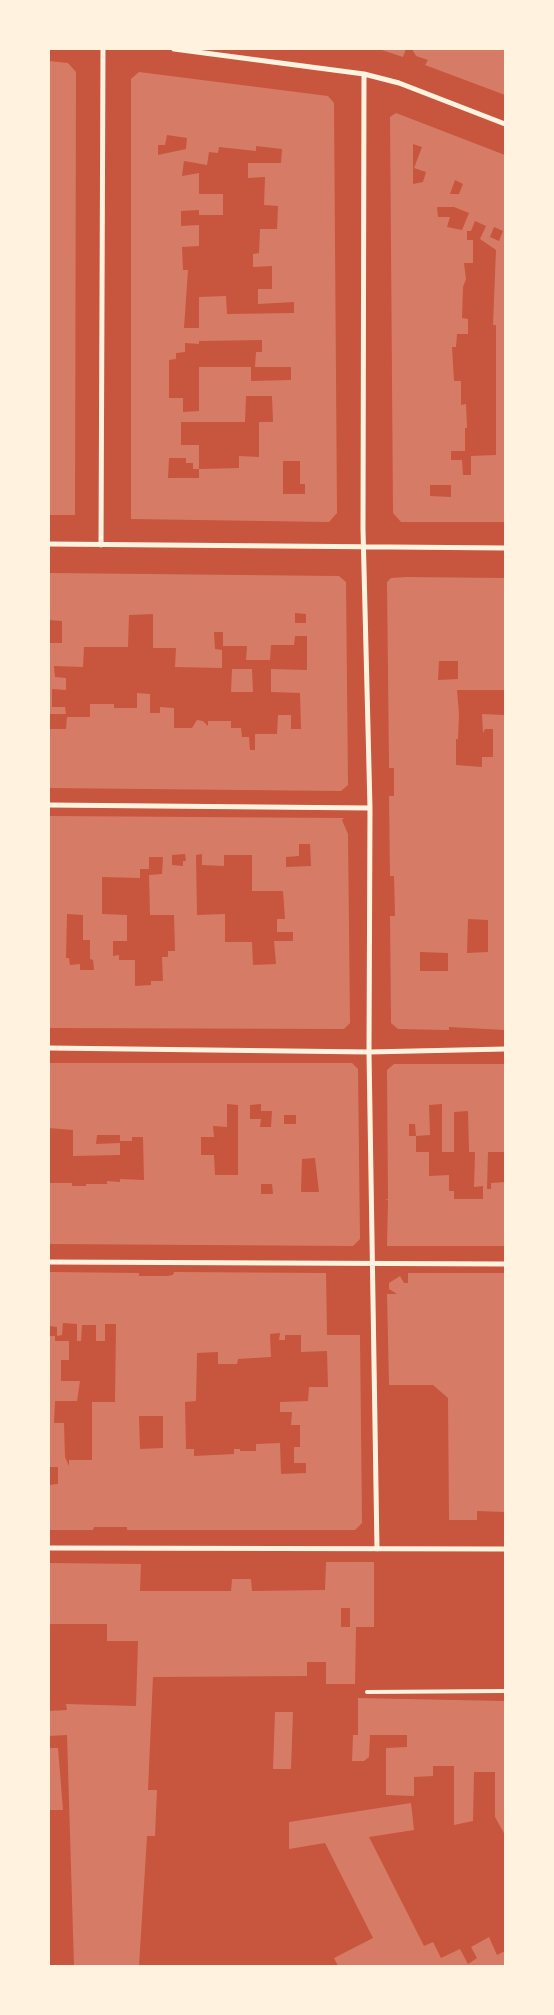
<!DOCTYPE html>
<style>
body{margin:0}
#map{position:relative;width:554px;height:2015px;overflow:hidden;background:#c8553d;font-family:"PT Sans Narrow",sans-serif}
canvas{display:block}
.frame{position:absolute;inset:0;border:50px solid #fff3e0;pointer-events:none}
</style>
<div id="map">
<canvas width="554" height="2015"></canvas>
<div class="frame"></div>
</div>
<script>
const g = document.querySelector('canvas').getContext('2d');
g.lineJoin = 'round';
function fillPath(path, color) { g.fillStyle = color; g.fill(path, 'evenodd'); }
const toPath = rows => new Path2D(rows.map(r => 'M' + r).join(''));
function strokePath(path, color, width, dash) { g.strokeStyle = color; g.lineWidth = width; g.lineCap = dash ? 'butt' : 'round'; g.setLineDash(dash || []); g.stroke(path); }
const building = toPath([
 [379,49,406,49,403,57],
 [412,49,505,49,505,95,425,65,428,60,416,56],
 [49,61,68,63,76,72,75,515,49,515],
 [139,72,328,96,334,103,337,513,329,522,131,519,131,79],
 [167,135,187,138,186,149,158,155,158,145,165,145],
 [256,146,282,149,281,163,248,163,248,178,265,177,264,205,278,206,277,229,260,229,259,253,253,254,253,267,272,266,272,289,258,289,258,304,294,302,294,313,227,314,226,296,199,297,199,328,184,328,188,270,183,270,182,247,199,246,199,225,181,226,181,211,199,210,199,215,223,215,223,194,199,194,199,173,182,176,184,161,207,165,209,152,218,153,219,147,256,151],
 [262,340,262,352,256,352,255,367,291,367,291,380,251,381,251,367,199,367,199,411,183,412,183,398,169,398,169,360,176,359,176,353,185,352,185,343,199,344,199,341],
 [246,396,272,396,273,422,259,422,259,457,239,456,239,468,199,469,199,478,168,478,169,458,186,458,186,463,193,463,193,469,199,469,199,445,181,445,181,422,245,422],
 [283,461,300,461,300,484,305,484,305,494,283,494],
 [396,113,505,155,505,522,401,522,393,513,390,117],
 [413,144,422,147,414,168,426,172,423,182,413,184],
 [455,180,463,184,459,194,450,194],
 [437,207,454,207,469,213,462,230,447,227,450,217,438,217],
 [475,221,486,226,480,239,496,250,493,325,496,325,496,455,471,456,471,475,463,475,462,460,451,460,451,451,465,451,465,428,467,428,466,404,461,405,461,381,454,381,452,347,456,347,457,334,468,334,468,319,462,318,463,287,466,279,464,263,473,263,473,240,467,240,467,231,471,231],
 [494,227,503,231,499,241,490,237],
 [430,485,451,485,451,497,430,496],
 [49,573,339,576,346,582,348,785,341,791,49,788,49,729,66,729,67,717,90,717,90,704,114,704,114,708,137,708,137,693,150,694,150,713,160,713,160,707,174,708,174,728,192,728,197,720,203,721,208,726,208,721,231,721,231,728,241,728,242,737,249,737,250,750,255,750,255,734,277,734,278,715,291,715,291,729,301,729,300,693,271,692,271,669,307,670,307,636,295,636,294,645,271,645,270,660,246,660,247,646,223,646,223,632,214,632,215,649,222,650,222,668,175,667,176,648,153,648,153,614,129,615,128,647,84,647,83,667,54,666,55,677,66,678,66,690,52,689,52,707,65,707,66,714,49,714,49,643,62,643,62,621,49,620],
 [295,613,306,614,306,623,295,623],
 [406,577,505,578,505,690,457,690,459,714,458,739,456,739,456,765,482,767,482,757,493,757,493,729,485,729,483,733,482,714,504,715,505,1030,449,1027,449,1030,398,1029,391,1023,390,916,395,916,394,876,390,876,389,796,394,796,394,768,389,768,389,764,387,582,391,578],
 [439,661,458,661,458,679,438,680],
 [468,919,488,920,488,952,467,953],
 [420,952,448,953,448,971,420,971],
 [232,669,252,669,253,692,231,692],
 [49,816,344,818,342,820,348,834,350,1023,344,1029,49,1028],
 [299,844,310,844,311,866,286,867,286,857,299,856],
 [185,854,186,861,183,861,183,866,172,865,172,855],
 [202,854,202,865,224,866,224,855,252,855,252,891,283,891,285,919,277,919,277,932,293,932,293,941,274,941,276,964,253,965,252,942,225,942,225,914,197,915,196,855],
 [149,857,163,857,162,874,149,875,150,915,174,915,175,951,168,951,168,957,162,957,163,981,151,981,151,985,135,986,135,960,119,960,119,955,113,956,113,941,127,941,127,915,102,914,102,877,140,878,140,869,149,869],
 [67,914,83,915,83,940,90,940,90,959,93,960,94,970,80,970,80,964,70,965,69,958,66,958],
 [49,1063,352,1063,358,1069,360,1239,353,1246,49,1244,49,1183,72,1183,72,1186,86,1186,86,1184,107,1184,107,1181,120,1182,120,1179,144,1180,143,1137,132,1137,132,1141,120,1141,120,1135,97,1135,96,1144,120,1143,120,1155,73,1156,73,1130,49,1128],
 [227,1104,238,1105,238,1175,215,1175,214,1155,201,1155,201,1137,214,1137,213,1126,227,1127],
 [261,1104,261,1111,272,1111,271,1127,260,1127,261,1119,250,1119,250,1105],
 [284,1115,296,1115,296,1124,284,1124],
 [315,1158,319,1192,301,1192,302,1159],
 [261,1184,272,1184,273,1194,261,1194],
 [394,1064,505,1064,505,1152,488,1152,487,1189,491,1189,491,1183,505,1182,505,1246,387,1246,388,1200,385,1200,388,1199,387,1070],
 [442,1104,442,1152,454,1152,454,1112,468,1111,469,1152,475,1152,474,1187,483,1186,483,1199,454,1199,454,1191,449,1191,449,1175,429,1176,429,1152,416,1152,416,1136,409,1136,409,1124,415,1124,416,1136,430,1135,429,1105],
 [49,1272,139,1273,139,1276,167,1276,173,1275,174,1272,326,1273,327,1335,360,1335,362,1523,355,1530,127,1530,127,1527,94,1527,93,1530,49,1530,49,1485,58,1484,58,1467,49,1467,49,1336,55,1336,55,1341,69,1341,69,1360,61,1360,61,1381,80,1381,77,1401,55,1401,54,1423,64,1423,65,1457,69,1466,69,1460,92,1460,92,1402,115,1402,116,1324,105,1324,105,1341,96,1341,96,1325,82,1325,81,1341,77,1341,77,1324,63,1323,62,1335,57,1336,57,1327,49,1326],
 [280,1333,279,1340,285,1340,285,1335,301,1335,301,1352,327,1351,328,1387,309,1387,308,1401,280,1402,280,1412,292,1412,291,1425,300,1425,300,1447,294,1447,294,1463,306,1463,306,1473,281,1474,280,1443,256,1444,256,1451,240,1451,240,1449,234,1449,234,1454,194,1456,194,1449,186,1449,185,1402,196,1401,197,1353,218,1352,218,1364,237,1364,238,1359,271,1357,270,1334],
 [139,1416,163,1416,163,1448,140,1449],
 [408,1273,505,1273,505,1512,477,1511,477,1520,449,1520,448,1398,433,1385,389,1385,387,1294,397,1294,389,1289,389,1283,400,1276,404,1283,408,1283],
 [326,1562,374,1562,374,1627,356,1627,355,1684,326,1684,326,1662,307,1662,307,1676,153,1677,148,1790,157,1790,155,1836,147,1836,139,1966,74,1966,67,1735,49,1736,49,1711,67,1710,66,1704,136,1706,138,1641,107,1641,107,1624,49,1624,49,1563,141,1564,140,1591,231,1591,232,1579,251,1579,252,1591,325,1590],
 [341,1608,350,1608,350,1627,341,1627],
 [358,1698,505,1701,505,1835,495,1817,495,1772,474,1772,473,1821,454,1825,454,1766,433,1766,433,1776,414,1777,414,1796,386,1795,386,1748,407,1747,407,1735,370,1735,369,1757,364,1761,352,1761,353,1735,358,1735],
 [275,1712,293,1712,291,1769,273,1769],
 [49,1748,58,1748,63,1810,49,1810],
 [411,1803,414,1830,369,1837,424,1946,433,1942,441,1958,460,1949,468,1964,477,1958,471,1947,489,1937,497,1955,505,1951,505,1966,338,1966,334,1958,373,1938,325,1843,289,1849,289,1822]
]);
const service = toPath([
 [367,1692,505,1691]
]);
const minor = toPath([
 [174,49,364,74,399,83,505,124],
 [364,74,363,529,370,808,369,1052,377,1549],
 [49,544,505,548],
 [101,545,103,49],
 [49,805,370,808],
 [49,1048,369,1052,505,1049],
 [49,1262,505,1264],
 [49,1548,505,1549]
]);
fillPath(building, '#d67c66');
strokePath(service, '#fff3e0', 4);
strokePath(minor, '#fff3e0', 5);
</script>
